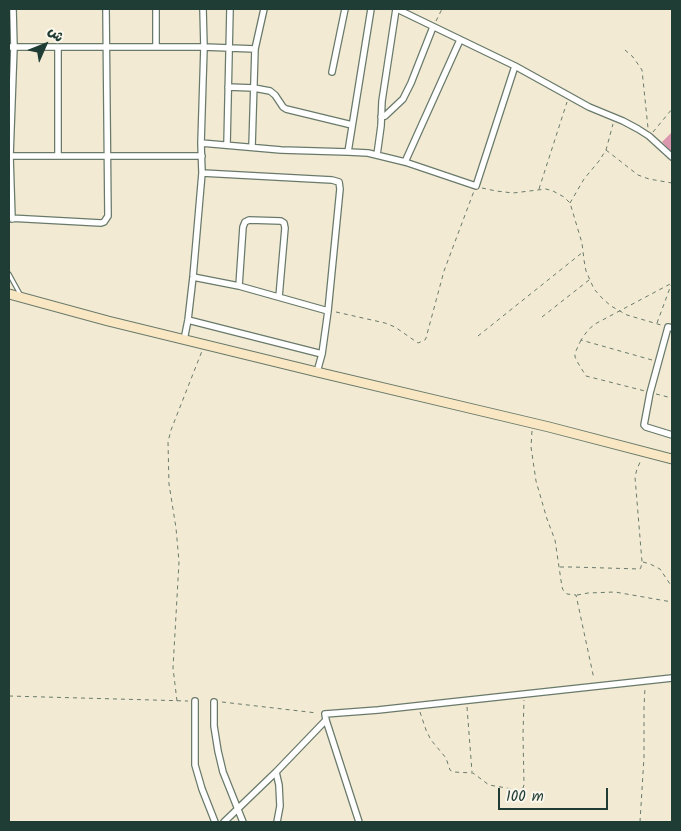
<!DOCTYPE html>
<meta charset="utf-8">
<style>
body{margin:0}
#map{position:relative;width:681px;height:831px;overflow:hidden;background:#f2ead2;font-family:Kalam,"Playpen Sans Arabic",sans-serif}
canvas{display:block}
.frame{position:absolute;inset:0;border:10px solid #1f3d34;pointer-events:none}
.north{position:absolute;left:20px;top:20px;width:50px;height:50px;-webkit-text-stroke:4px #fbf7ec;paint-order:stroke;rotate:46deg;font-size:14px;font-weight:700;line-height:20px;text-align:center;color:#1f3d34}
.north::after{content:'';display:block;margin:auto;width:18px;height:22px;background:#1f3d34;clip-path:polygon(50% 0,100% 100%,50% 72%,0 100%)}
.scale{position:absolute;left:498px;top:788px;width:110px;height:22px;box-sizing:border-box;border:2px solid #1f3d34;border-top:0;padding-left:6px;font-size:15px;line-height:18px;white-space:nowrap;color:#1f3d34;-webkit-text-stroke:4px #fbf7ec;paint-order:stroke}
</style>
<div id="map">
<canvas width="681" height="831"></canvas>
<div class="frame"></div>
<div class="north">ش</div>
<div class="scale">100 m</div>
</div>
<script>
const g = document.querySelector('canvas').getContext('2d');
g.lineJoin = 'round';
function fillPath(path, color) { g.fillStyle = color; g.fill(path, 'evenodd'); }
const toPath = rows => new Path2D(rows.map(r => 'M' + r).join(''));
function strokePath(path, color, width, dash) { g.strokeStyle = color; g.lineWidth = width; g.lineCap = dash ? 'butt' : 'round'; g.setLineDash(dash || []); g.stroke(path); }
const building = toPath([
 [672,132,672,153,662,142]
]);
const path = toPath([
 [436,21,442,9],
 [625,50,633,57,642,70,648,128],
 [653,132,672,109],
 [606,150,638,175,649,179,672,183],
 [482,188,496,191,513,193,546,189,553,191,564,197,570,203,582,243,584,260,586,271,594,289,603,299,611,306,627,315,661,325],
 [539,189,567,102],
 [570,203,584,179,599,161,606,150,613,124],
 [336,312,385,323,395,327,418,343,425,340,426,338,444,271,474,191],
 [542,317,589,280],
 [657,323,671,285],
 [478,336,583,252],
 [581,340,575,353,575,357,578,363,586,376,645,391],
 [652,360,581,340,588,330,595,324,672,283],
 [656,394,672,398],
 [532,431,531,447,536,481,547,519,555,540,562,587,563,590,567,594,576,595,594,679],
 [643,562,650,564,660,569,672,587],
 [560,567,572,567,640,569,641,567,642,562,635,477,637,469,641,460],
 [577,595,588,593,615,592,672,602],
 [9,696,188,701],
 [177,701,173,668,179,562,176,528,169,484,168,442,171,430,202,351],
 [222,702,317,713],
 [467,707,472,772],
 [420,712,426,730,431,740,446,758,450,770,453,772,473,773,489,785,518,790,523,788,524,785,523,735,524,700],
 [640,822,644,757,644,708,645,687]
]);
const service = toPath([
 [9,274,20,294]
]);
const minor = toPath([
 [156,9,156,46],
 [397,9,515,66,589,107,623,121,638,129,649,136,672,157],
 [9,47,204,47,255,49],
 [58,47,58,155],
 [332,72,345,9],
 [228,87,254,88,270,91,275,95,283,107,286,109,352,125],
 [381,117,385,116,403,99,411,83,433,27],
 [201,143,281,150,348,152,368,153,405,162,476,186,515,66],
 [227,145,230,9],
 [252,147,255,49,264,9],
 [348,152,371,9],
 [377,155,381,126,382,101,396,9],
 [9,156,202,156],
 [405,162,460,40],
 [202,173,332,180,339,182,340,189,328,311,322,354,317,372],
 [9,218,101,223,104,222,108,216,106,9],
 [12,219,10,156,14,47,13,9],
 [193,277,239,286,328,311],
 [239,286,243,227,245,222,249,220,281,221,284,223,285,228,279,297],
 [188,320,322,354],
 [672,328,668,327,650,393,644,425,646,427,672,435],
 [184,340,188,320,193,277,202,173,201,143,204,47,203,9],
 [195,701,195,765,202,789,215,822],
 [214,702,214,726,218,751,223,772,243,822],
 [276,772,279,785,280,806,277,822],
 [224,822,276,772,326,720],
 [359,822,326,720,325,714,378,710,672,678]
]);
const secondary = toPath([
 [9,294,108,321,317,372,549,427,672,459]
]);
fillPath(building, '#da97ad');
strokePath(service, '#697a6b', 5.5);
strokePath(minor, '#697a6b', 8);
strokePath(secondary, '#697a6b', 11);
strokePath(path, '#697a6b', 1, [4, 4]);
strokePath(service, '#fff', 3);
strokePath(minor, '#fff', 5.5);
strokePath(secondary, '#f9e7c3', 9);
</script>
